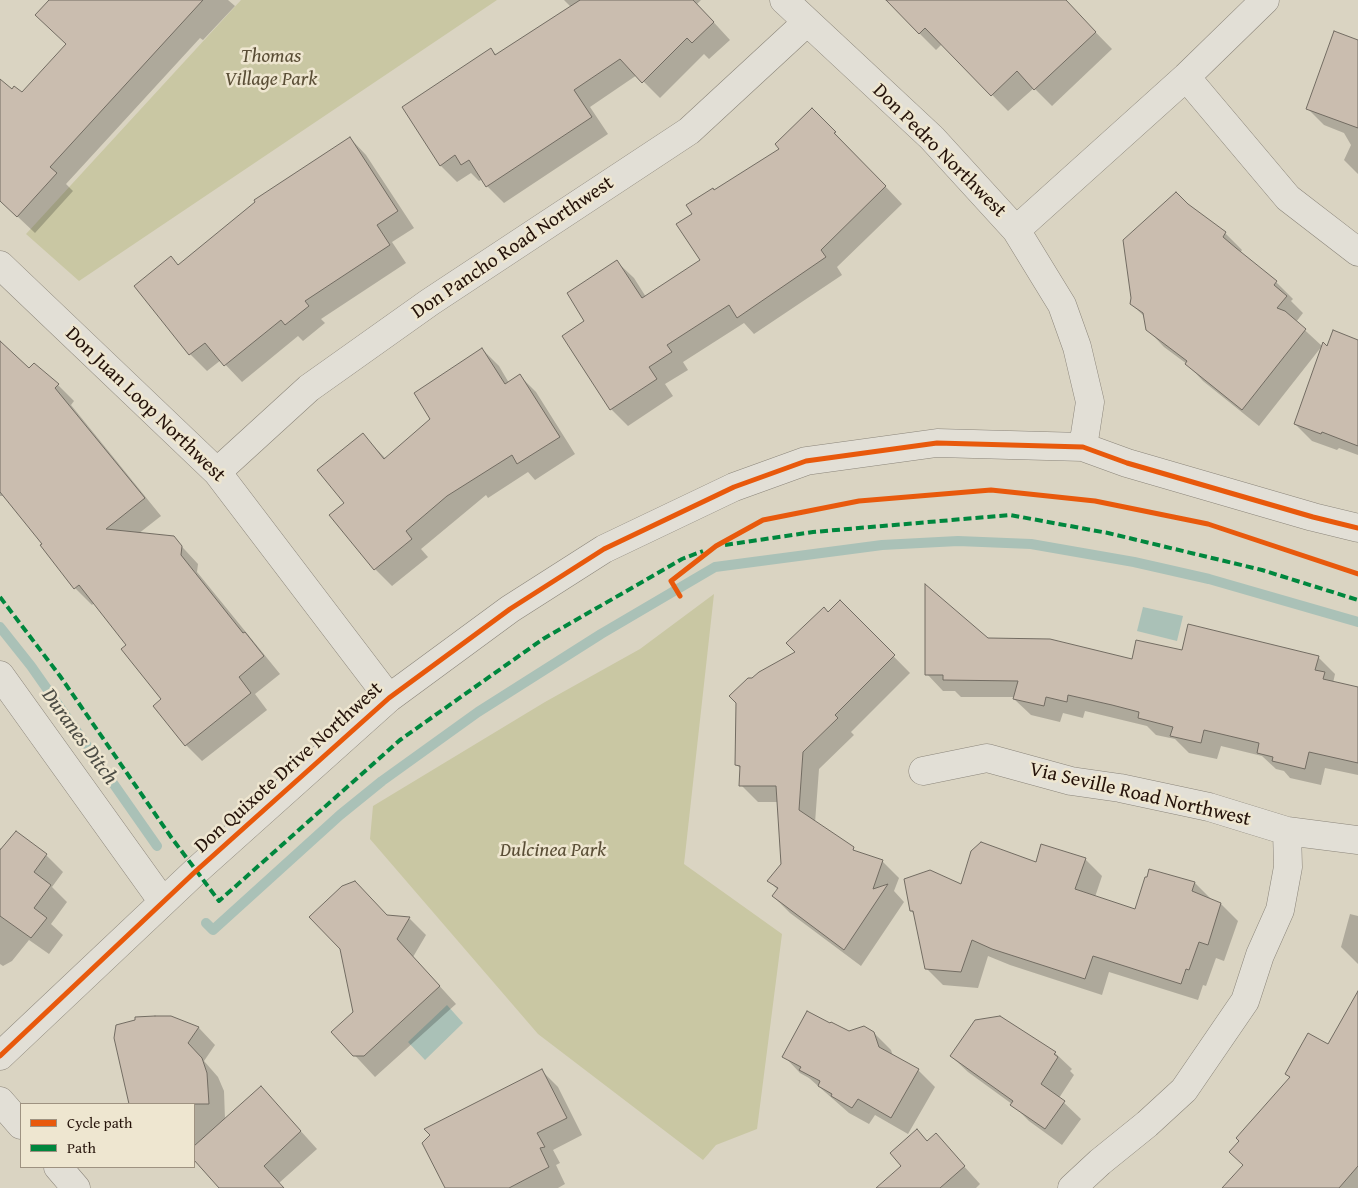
<!DOCTYPE html>
<style>
body{margin:0}
#map{position:relative;width:1358px;height:1188px;overflow:hidden;background:#dad4c2;font-family:"Gentium Book Plus",serif}
canvas{display:block}
.legend{position:absolute;left:20px;top:1103px;width:175px;height:65px;box-sizing:border-box;background:#eee6d0;border:1px solid #9e9281;margin:0;padding:6px 9px;list-style:none;font-size:15px;color:#25130a}
.legend li{display:flex;align-items:center;gap:10px;height:25px}
.legend b{width:25px;border:1px solid #9e9281}
</style>
<div id="map">
<canvas width="1358" height="1188"></canvas>
<ul class="legend">
<li><b style="height:6px;background:#e8590c"></b>Cycle path</li>
<li><b style="height:6px;background:#00873e"></b>Path</li>
</ul>
</div>
<script>
const g = document.querySelector('canvas').getContext('2d');
g.lineJoin = 'round';
function fillPath(path, color) { g.fillStyle = color; g.fill(path, 'evenodd'); }
const toPath = rows => new Path2D(rows.map(r => 'M' + r).join(''));
function strokePath(path, color, width, dash) { g.strokeStyle = color; g.lineWidth = width; g.lineCap = dash ? 'butt' : 'round'; g.setLineDash(dash || []); g.stroke(path); }
function write(font, color, halo, rows, align = 'center') {
  g.font = font + ' "Gentium Book Plus",serif'; g.lineWidth = 5; g.setLineDash([]); g.textBaseline = 'middle'; g.strokeStyle = halo; g.fillStyle = color; for (const [text, x, y, turn = 0] of rows) {
    g.save(); g.translate(x, y); g.rotate((+turn || 0) * Math.PI / 180); g.textAlign = isNaN(turn) ? turn : align; if (halo) g.strokeText(text, 0, 0); g.fillText(text, 0, 0); g.restore();
  }
}
const green = toPath([
 [241,0,497,0,79,281,26,234],
 [714,594,684,864,782,934,757,1129,716,1145,703,1160,538,1034,370,839,373,806,545,702,640,649]
]);
const water = toPath([
 [1143,607,1183,616,1177,641,1137,631],
 [447,1005,463,1023,425,1060,408,1042]
]);
const shadow = toPath([
 [51,0,228,0,235,6,203,40,200,38,66,184,73,191,35,233,0,200,0,80,12,91,22,94,67,45,36,15],
 [564,0,701,0,697,4,730,40,709,59,704,54,660,98,637,75,590,107,608,134,504,203,487,186,483,179,479,181,471,173,457,182,440,165,491,50,497,55,571,7],
 [910,0,1064,0,1112,49,1052,106,1034,88,1008,111,942,44,936,50,919,33],
 [1358,41,1358,174,1344,160,1351,145,1344,133,1324,125,1307,108],
 [812,109,902,204,837,267,842,275,754,334,744,323,683,362,688,370,665,384,673,396,628,426,611,409,564,337,586,321,617,262,634,278,646,297,702,261,694,214,715,192,781,149],
 [350,138,366,155,414,228,392,242,406,263,321,319,325,323,303,341,298,336,242,382,221,360,207,371,190,354,171,258,179,266],
 [1192,209,1225,233,1242,250,1240,253,1276,282,1293,299,1291,301,1303,313,1296,322,1322,346,1259,426,1203,381,1187,364,1164,347,1147,329,1145,317,1131,304],
 [1358,341,1358,455,1339,448,1337,450,1312,441,1295,424,1328,348],
 [0,343,29,370,58,385,74,401,71,405,161,516,138,534,173,537,198,564,197,572,280,674,255,694,267,710,202,761,186,745,163,700,128,645,94,603,92,605,75,588,42,546,44,544,5,496,0,496],
 [482,349,499,366,509,383,520,376,536,392,575,454,535,480,528,472,488,498,486,495,421,549,428,557,392,586,375,569,331,515,346,503,363,435,386,459,432,419],
 [840,602,910,673,851,732,854,735,819,769,815,823,858,853,882,861,899,878,894,891,904,902,861,966,790,913,773,896,778,890,769,881,782,864,778,802,758,802,741,785,741,769,737,765,752,679,797,653,828,613],
 [988,640,1133,660,1182,652,1318,657,1335,674,1333,683,1358,689,1358,775,1325,768,1321,785,1290,778,1284,771,1276,769,1262,756,1221,746,1217,759,1189,753,1175,739,1156,735,1147,726,1085,711,1083,718,1063,713,1060,722,1031,715,1014,699,1015,697,961,697,955,691,943,691,927,674],
 [16,833,46,855,63,872,52,887,67,902,51,924,63,935,49,954,29,940,12,961,3,966,0,964,0,848,2,849],
 [1085,859,1102,876,1095,897,1136,910,1195,883,1211,899,1221,904,1238,921,1224,961,1216,958,1206,986,1203,985,1198,1000,1109,972,1102,995,1010,965,988,956,978,988,943,985,926,968,915,915,911,911,962,885,1036,863],
 [1350,914,1358,916,1358,964,1341,947],
 [388,917,410,919,426,935,413,957,456,1004,375,1077,333,1032,354,1013],
 [171,1018,199,1028,215,1045,204,1061,218,1077,224,1091,225,1119,261,1087,317,1149,279,1183,284,1188,221,1188,194,1158,194,1104,130,1104,125,1083],
 [1358,1021,1358,1188,1224,1188,1244,1166,1291,1078,1286,1074,1328,1046],
 [848,1032,874,1033,891,1050,893,1056,918,1070,935,1087,908,1134,875,1115,869,1124,849,1113,809,1078,800,1073,784,1056],
 [1055,1053,1072,1069,1070,1071,1074,1075,1059,1098,1081,1119,1062,1145,1029,1121,1012,1104,968,1072,951,1056],
 [541,1070,558,1087,582,1135,553,1150,560,1163,556,1165,565,1184,558,1188,446,1188],
 [917,1130,928,1142,936,1135,980,1184,976,1188,897,1188,903,1166]
]);
const stream = toPath([
 [0,627,31,666,157,846],
 [206,923,213,930,340,815,382,781,478,712,601,634,715,567,882,545,958,541,1031,544,1134,562,1209,579,1358,622]
]);
const building = toPath([
 [49,0,203,0,50,167,57,173,17,217,0,201,0,79,12,89,14,86,22,92,66,44,35,15,49,0],
 [580,0,693,0,714,22,692,43,687,38,642,83,620,59,574,90,592,117,486,187,469,160,461,165,455,155,440,166,402,107,491,48,495,55,580,0],
 [886,0,1066,0,1096,32,1034,90,1017,71,991,96,925,28,919,34,886,0],
 [1334,31,1358,40,1358,128,1306,109,1334,31],
 [812,108,836,132,834,133,886,186,821,250,826,257,737,318,729,305,667,345,672,352,649,367,657,379,610,410,562,336,584,321,567,293,617,260,642,298,700,260,676,224,692,214,686,205,713,188,714,190,779,149,775,144,812,108],
 [350,137,398,211,377,225,390,245,305,301,309,306,285,325,281,320,224,366,205,343,189,355,134,286,171,256,178,265,255,202,254,200,350,137],
 [1176,192,1188,204,1226,232,1223,237,1236,248,1277,281,1274,285,1287,296,1277,308,1285,311,1306,329,1242,410,1185,364,1187,361,1146,330,1143,313,1130,304,1131,298,1123,240,1176,192],
 [1333,330,1358,340,1358,446,1322,432,1321,434,1294,424,1323,342,1327,346,1333,330],
 [0,341,29,368,34,363,59,384,55,388,145,498,106,529,174,536,182,546,181,555,243,633,245,632,264,656,239,677,251,693,185,746,153,706,161,699,121,649,126,645,79,585,74,589,40,545,42,544,0,492,0,341],
 [482,348,505,384,520,374,560,437,517,464,512,455,447,496,406,531,412,539,374,570,329,515,344,503,317,470,363,433,384,459,430,419,414,393,482,348],
 [925,584,988,638,1050,639,1132,659,1136,640,1182,650,1188,624,1319,656,1315,670,1325,672,1323,679,1358,687,1358,763,1309,752,1305,769,1272,761,1273,757,1257,753,1259,743,1204,730,1201,743,1170,736,1173,727,1138,718,1139,712,1112,705,1068,695,1067,702,1046,697,1044,706,1013,699,1018,681,943,680,943,675,925,675,925,584],
 [840,600,895,655,835,715,838,718,803,752,799,810,854,847,853,850,883,860,873,889,888,884,844,950,772,896,778,888,767,881,781,864,776,786,739,786,740,766,735,765,736,703,729,696,748,678,752,678,759,672,795,652,786,643,824,607,828,612,840,600],
 [16,831,47,854,34,872,51,885,34,908,47,918,31,938,0,916,0,850,16,831],
 [981,842,1036,862,1041,844,1086,858,1075,889,1135,909,1145,877,1147,877,1149,869,1195,882,1192,891,1221,903,1208,945,1199,942,1189,970,1186,969,1181,984,1093,956,1085,979,992,949,972,940,961,972,925,969,913,911,910,911,904,879,930,870,961,884,971,851,981,842],
 [355,881,387,915,410,917,397,939,440,986,364,1056,353,1056,331,1032,353,1012,340,949,309,917,342,886,355,881],
 [1358,991,1358,1166,1339,1188,1222,1188,1243,1165,1229,1152,1239,1141,1236,1138,1290,1077,1285,1074,1308,1033,1328,1044,1358,991],
 [807,1011,830,1023,831,1022,849,1031,864,1026,874,1032,879,1047,919,1069,891,1118,858,1099,852,1108,831,1096,832,1094,818,1086,820,1081,799,1070,801,1067,782,1057,807,1011],
 [155,1016,171,1016,199,1027,188,1043,202,1058,207,1073,209,1104,129,1104,114,1038,116,1025,135,1020,135,1017,155,1016],
 [1000,1016,1056,1052,1054,1054,1058,1057,1041,1084,1065,1101,1045,1129,1010,1105,1013,1101,950,1056,975,1020,1000,1016],
 [542,1069,567,1118,537,1133,545,1147,540,1148,549,1167,509,1188,445,1188,422,1143,430,1135,424,1129,542,1069],
 [261,1086,301,1131,264,1166,284,1188,219,1188,194,1160,194,1146,261,1086],
 [917,1129,927,1141,936,1133,965,1166,940,1188,876,1188,901,1166,890,1153,917,1129]
]);
const minor = toPath([
 [784,0,932,138,1016,230,1062,305,1077,347,1090,402,1083,447],
 [1186,77,1288,198,1358,252],
 [1016,230,1186,77,1265,0],
 [0,265,217,472,389,698],
 [217,472,309,388,430,302,689,131,807,22],
 [0,675,163,902],
 [923,771,987,758,1071,781,1120,788,1209,807,1287,831,1358,840],
 [0,1056,197,870,389,698,510,609,604,549,734,487,806,461,937,443,1083,447,1127,463,1313,517,1358,528],
 [0,1101,21,1125],
 [58,1167,76,1188],
 [1072,1188,1100,1162,1147,1124,1184,1090,1245,1001,1260,955,1280,910,1288,867,1287,831]
]);
const quiet = toPath([
 [725,545,813,532,1010,515,1108,533,1262,570,1358,600],
 [0,597,60,676,171,837,219,901,400,740,543,639,682,559,703,551]
]);
const cycleway = toPath([
 [680,596,671,581,716,546,763,520,859,501,991,490,1095,501,1208,524,1358,574],
 [0,1056,197,870,389,698,510,609,604,549,734,487,806,461,937,443,1083,447,1127,463,1313,517,1358,528]
]);
const parkNames = [
 ["Thomas",271,57],
 ["Village Park",271,80],
 ["Dulcinea Park",553,851]
];
const streetNames = [
 ["Don Pedro Northwest",939,151,45],
 ["Don Pancho Road Northwest",513,248,-34],
 ["Don Juan Loop Northwest",145,405,44],
 ["Don Quixote Drive Northwest",289,768,-42],
 ["Via Seville Road Northwest",1140,795,13]
];
const waterNames = [
 ["Duranes Ditch",79,737,54]
];
fillPath(green, '#c9c7a3');
fillPath(water, '#aac1b7');
fillPath(shadow, '#0003');
strokePath(stream, '#aac1b7', 10);
fillPath(building, '#cabdaf');
strokePath(building, '#726c62', 1);
strokePath(minor, '#8b857a', 29);
strokePath(minor, '#e2dfd6', 28);
strokePath(quiet, '#00873e', 4, [8, 4]);
strokePath(cycleway, '#e8590c', 5);
write('italic 20px', '#5a4e36', '#eee6d0', parkNames);
write('20px', '#25130a', '#eee6d0', streetNames);
write('italic 21px', '#4d4d45', '#eee6d0', waterNames);
</script>
